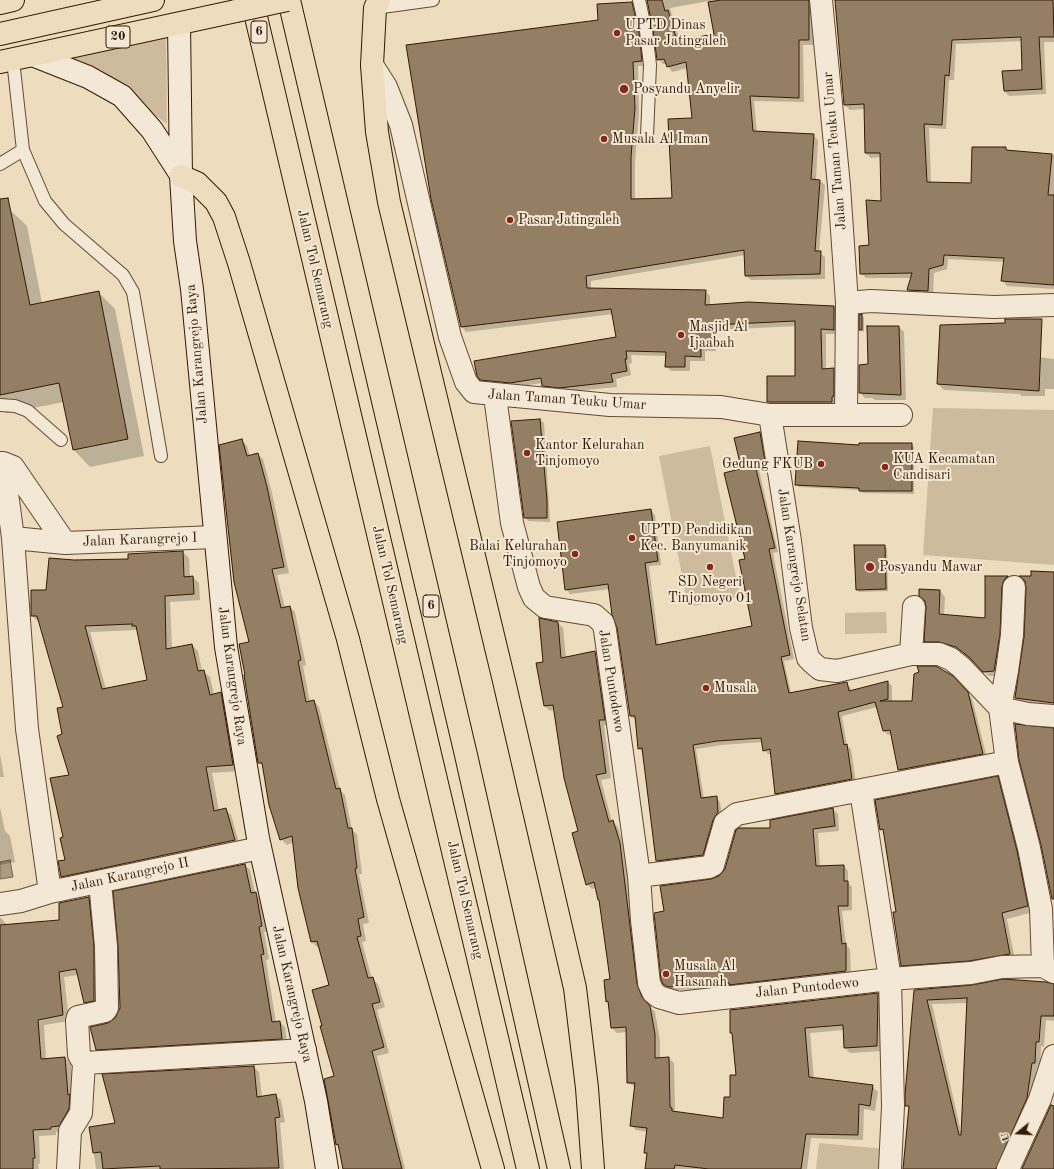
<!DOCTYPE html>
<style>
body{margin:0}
#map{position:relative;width:1054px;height:1169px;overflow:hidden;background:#eddcbe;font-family:"Old Standard TT",serif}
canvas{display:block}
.north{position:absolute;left:998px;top:1113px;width:40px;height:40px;-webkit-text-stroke:3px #f3e8d5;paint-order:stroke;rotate:252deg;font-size:11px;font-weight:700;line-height:16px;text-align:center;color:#351a02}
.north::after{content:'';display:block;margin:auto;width:14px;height:18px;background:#351a02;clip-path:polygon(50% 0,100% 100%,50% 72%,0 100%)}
</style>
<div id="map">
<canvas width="1054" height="1169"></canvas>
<div class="north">U</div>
</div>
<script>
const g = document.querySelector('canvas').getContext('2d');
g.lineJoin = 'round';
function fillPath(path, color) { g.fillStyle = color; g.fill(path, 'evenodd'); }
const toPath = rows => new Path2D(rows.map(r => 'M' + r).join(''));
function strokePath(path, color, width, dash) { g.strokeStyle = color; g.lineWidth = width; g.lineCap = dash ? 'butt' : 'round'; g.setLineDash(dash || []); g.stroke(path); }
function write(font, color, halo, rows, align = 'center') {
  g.font = font + ' "Old Standard TT",serif'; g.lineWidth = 4; g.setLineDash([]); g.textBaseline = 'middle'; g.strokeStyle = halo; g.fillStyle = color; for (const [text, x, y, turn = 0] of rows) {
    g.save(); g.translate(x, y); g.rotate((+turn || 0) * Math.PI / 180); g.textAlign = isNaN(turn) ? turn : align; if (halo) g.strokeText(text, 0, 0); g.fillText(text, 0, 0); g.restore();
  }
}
const green = toPath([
 [166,37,167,124,96,73,58,57],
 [933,408,1054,410,1054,565,923,555],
 [710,446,740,597,688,607,659,456],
 [886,612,887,633,845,634,845,613],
 [819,1143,886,1149,884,1169,816,1169]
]);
const water = toPath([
 [10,860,13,877,0,879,0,862,10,860]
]);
const shadow = toPath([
 [648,0,814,0,813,45,803,45,804,102,754,101,757,133,813,135,818,140,816,180,820,181,825,185,819,252,825,257,825,279,751,280,746,276,745,255,591,281,591,289,705,291,710,296,710,305,748,303,834,307,839,311,839,334,826,334,826,370,834,369,838,374,836,407,773,406,768,401,796,377,796,326,717,330,716,351,705,351,705,361,690,361,690,371,671,371,666,366,667,356,631,355,632,363,629,364,631,375,616,379,617,387,564,392,547,390,542,383,515,387,486,384,481,379,617,338,613,314,466,332,462,327,600,20,631,3,636,8,646,66,638,66,639,113,635,162,635,200,673,199,693,119,687,68,672,72,667,64,663,64,658,59,654,29],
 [709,1,715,35,680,41,670,8],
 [836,0,1054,0,1054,42,1044,42,1046,94,1009,96,1004,91,1004,72,1023,71,1023,41,956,44,954,80,949,80,946,129,929,128,931,183,972,184,1005,148,1007,151,1054,155,1054,289,1007,286,1003,281,1004,262,948,259,947,269,934,273,933,296,913,295,909,290,912,278,866,278,861,273,882,202,881,157,871,158,866,153,865,109,850,110,845,105],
 [10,210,27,226,42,303,98,292,115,309,144,456,90,467,74,450,64,402,7,413,0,406,0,212],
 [862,315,864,318,864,332,860,330],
 [868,327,899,327,904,332,906,400,875,400,872,398,865,398,860,393,860,366,869,365],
 [1003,352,1054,359,1054,389,1045,389,1045,396,1021,396,1020,394,944,390,938,384],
 [540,420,544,423,550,522,528,521,525,517],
 [760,433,765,439,770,467,759,470,778,552,773,553,794,659,784,661,791,693,846,683,850,687,852,692,887,682,892,686,892,702,913,702,952,677,972,698,987,758,903,774,899,770,891,734,888,735,884,731,877,707,842,716,847,746,851,749,856,783,780,798,776,793,772,754,768,754,764,750,763,742,722,745,696,749,704,799,716,797,720,802,722,817,707,859,661,865,657,861,643,753,639,748,636,720,630,716,618,628,610,589,570,594,566,589,651,510,655,515,661,565,649,566,659,646,753,627,746,560,744,469,736,439],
 [242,440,247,446,250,456,257,454,263,459,272,493,289,573,277,575,285,608,290,607,295,612,306,665,303,666,310,702,314,701,319,707,340,790,345,795,352,830,357,834,362,874,359,874,369,923,363,924,366,941,362,942,372,979,378,984,385,1007,377,1010,389,1053,377,1056,405,1169,344,1169,339,1146,337,1144,335,1077,323,1026,330,986,320,947,317,947,312,942,294,842,287,845,281,839,264,767,259,762,246,676,250,643],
 [911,444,914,447,914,494,863,493,859,490,799,487,796,484,860,446],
 [884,546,887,548,888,591,859,592,857,589],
 [183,552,189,558,190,578,193,577,199,583,200,600,170,602,172,649,192,645,198,651,202,671,210,677,214,695,221,693,227,699,239,771,212,773,219,811,225,809,231,815,240,846,67,883,61,877,66,860,64,838,70,776,63,735,64,708,39,622,32,616,47,591,74,561,129,560],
 [138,630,149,681,106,689,90,632],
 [1054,573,1054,708,1021,703,1016,698,1025,637,1032,577],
 [986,577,1008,577,1013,582,999,676,989,676,962,653,945,647,931,646,925,641,940,591,945,597,944,615,986,619],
 [558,623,563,628,566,658,595,652,600,658,610,725,604,725,611,778,601,780,612,822,618,827,625,850,642,991,647,1004,655,1012,660,1040,660,1058,668,1058,674,1063,675,1112,724,1119,737,1076,733,1034,877,994,883,999,882,1051,850,1053,845,1048,844,1030,810,1033,814,1079,872,1086,878,1092,875,1111,864,1109,863,1140,811,1138,807,1169,646,1169,648,1155,645,1153,647,1132,636,1130,631,1125,636,1088,628,1082,627,1032,617,1033,612,1028,610,1004,607,1001,612,980,600,901,596,888,592,889,587,884,580,832,554,710,550,711,545,706,544,663],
 [0,754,4,777,0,777],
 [997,778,1004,784,1033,912,1007,919,1015,960,908,971,902,965,897,913,885,833,881,829],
 [0,807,5,831,10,836,15,862,0,865],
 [833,809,838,814,839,831,818,833,820,867,844,866,848,871,848,883,852,887,852,910,842,911,846,945,850,949,851,976,734,988,671,990,666,985,665,912,711,880,719,877,771,829],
 [245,865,250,870,255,893,261,899,267,931,264,932,269,959,266,960,276,1023,280,1022,285,1027,287,1044,102,1055,97,1049,109,1024,116,1019],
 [88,898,94,903,100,1006,91,1008,85,1002,78,975,64,977,69,1021,44,1025,46,1060,65,1058,71,1064,73,1100,64,1132,56,1132,56,1135,39,1136,40,1164,38,1164,39,1169,0,1169,0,917,8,926,60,921],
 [1054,985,1054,1021,1046,1020,1044,1047,1041,1046,1040,1068,1037,1068,1032,1103,1002,1169,903,1169,910,1108,906,1105,915,991],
 [967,1003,961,1132,932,1004],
 [254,1067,259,1072,262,1097,275,1095,281,1100,285,1122,280,1123,284,1169,96,1169,90,1127,116,1124]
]);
const building = toPath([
 [647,0,662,0,665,11,668,10,677,41,714,34,708,2,721,0,809,0,809,40,799,40,799,98,750,96,753,131,814,134,811,179,820,180,815,251,821,251,820,274,745,276,744,250,586,276,587,288,706,290,705,305,748,302,834,306,834,330,821,329,822,369,834,368,834,396,832,397,832,402,767,402,767,376,795,376,795,321,713,325,712,346,701,346,701,357,685,356,685,367,665,367,666,352,626,351,627,359,625,359,627,371,611,374,613,382,559,388,542,386,541,378,510,383,480,380,477,376,474,361,616,337,611,309,461,327,431,199,406,45,598,20,597,4,632,2,639,32,642,61,633,62,635,108,631,157,631,199,672,198,668,119,692,118,686,62,667,67,664,59,657,60,653,30,647,0],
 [835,0,1053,0,1054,37,1039,37,1042,89,1004,91,1002,71,1022,70,1021,37,952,40,949,76,945,75,942,125,924,124,927,182,971,183,972,147,1006,147,1006,150,1052,154,1048,195,1054,195,1054,285,1001,281,1004,258,944,255,943,265,929,269,928,291,907,290,912,273,860,274,859,246,869,245,866,200,881,201,880,153,865,153,864,104,844,105,835,0],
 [8,198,30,305,99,291,128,439,73,450,59,383,0,395,0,199,8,198],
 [862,314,862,330,859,330,859,315,862,314],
 [1005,319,1042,319,1039,391,937,384,940,325,1005,323,1005,319],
 [867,326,899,326,901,395,859,393,859,365,868,364,867,326],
 [540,419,547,500,547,518,524,518,511,421,540,419],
 [760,432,765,461,741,467,734,438,760,432],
 [242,439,247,456,258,453,267,487,284,567,272,569,281,608,290,606,301,660,298,661,306,702,314,700,336,789,340,788,348,828,352,828,357,868,355,869,364,917,358,919,361,936,357,937,368,978,373,977,380,1002,372,1004,384,1047,372,1051,402,1169,343,1169,338,1144,336,1145,335,1139,324,1079,334,1076,320,1026,322,1026,312,990,329,985,317,941,311,942,298,888,292,836,280,840,269,805,262,763,258,763,244,675,245,675,239,644,249,642,234,582,219,445,242,439],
 [798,441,859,445,859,443,912,443,912,491,859,491,859,488,795,485,798,441],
 [755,465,775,548,769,549,790,655,781,657,789,693,847,682,849,691,888,681,888,699,880,701,912,701,914,674,919,672,917,666,936,666,953,676,968,692,983,754,898,770,890,730,883,731,875,702,838,712,844,745,847,744,852,779,775,794,770,749,763,751,761,738,717,741,693,745,701,798,717,796,718,812,713,820,703,855,656,861,642,748,638,749,635,716,630,716,617,628,612,615,608,584,565,590,557,522,651,509,658,561,645,563,656,645,752,626,739,560,745,559,724,473,755,465],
 [854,545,885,545,886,589,856,590,854,545],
 [183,551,184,577,193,576,194,594,165,596,166,649,192,644,198,671,204,670,210,695,221,692,233,765,206,767,214,811,226,808,235,840,61,877,58,861,65,860,60,838,63,837,50,778,69,775,57,736,62,734,57,708,63,707,37,616,31,616,31,590,46,590,49,558,74,560,128,559,128,554,183,551],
 [132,624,132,626,136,626,147,680,102,689,85,626,132,624],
 [1031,571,1054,572,1054,703,1015,698,1024,637,1026,588,1025,581,1019,576,1031,576,1031,571],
 [985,576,1008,576,1004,580,1002,586,1000,634,994,671,983,672,969,657,956,647,939,642,924,642,926,607,925,601,919,596,919,589,940,590,939,614,985,618,985,576],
 [539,618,558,622,561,658,595,651,605,720,599,720,606,773,596,775,609,822,613,820,620,843,637,984,642,997,650,1006,655,1034,655,1058,669,1057,670,1107,672,1108,672,1111,723,1118,724,1097,730,1097,730,1075,736,1075,732,1033,730,1033,730,1010,878,993,877,1046,844,1048,843,1025,805,1028,809,1077,873,1085,870,1106,859,1104,858,1135,806,1134,801,1169,709,1169,675,1165,674,1169,645,1169,647,1153,644,1153,647,1128,630,1126,635,1083,627,1083,626,1027,611,1028,608,1001,606,1002,604,980,610,979,599,900,598,900,594,882,586,885,572,833,578,831,564,778,553,705,544,706,536,663,543,662,539,618],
 [1015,724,1054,728,1054,899,1052,899,1041,845,1019,760,1015,724],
 [998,776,1017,851,1028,906,1002,913,1010,954,969,961,901,966,893,912,896,912,883,829,880,830,875,800,998,776],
 [833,808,835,826,813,829,816,866,844,865,844,881,848,881,848,906,838,906,842,944,846,943,846,971,729,985,729,983,668,987,663,984,661,980,654,913,664,911,660,886,711,879,719,876,725,869,736,830,739,828,770,828,770,820,833,808],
 [245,864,251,893,256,892,262,926,259,927,264,954,261,955,272,1022,280,1021,282,1039,96,1050,90,1027,108,1023,115,1018,120,1008,118,946,113,891,245,864],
 [89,897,94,947,94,1001,84,1003,76,969,59,972,63,1015,38,1020,41,1059,65,1057,68,1095,70,1094,69,1109,59,1126,51,1127,51,1129,33,1130,35,1158,33,1158,33,1169,0,1169,0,925,59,920,59,903,89,897],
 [1003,979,1046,982,1054,984,1054,1016,1041,1016,1039,1042,1036,1042,1035,1063,1032,1063,1027,1098,996,1169,903,1169,909,1106,905,1106,905,1095,914,990,972,985,1003,979],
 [967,998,961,1135,959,1135,927,1000,967,998],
 [254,1066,257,1097,276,1094,280,1117,275,1118,279,1168,160,1169,160,1166,103,1169,101,1152,93,1153,89,1127,115,1123,102,1074,254,1066],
 [1051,1105,1054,1106,1054,1169,1022,1169,1051,1105]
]);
const lane = toPath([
 [639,0,646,31,650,65,647,136],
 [375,8,433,0],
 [23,150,45,201,64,224,123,275,133,292,161,456],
 [0,164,23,150,13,60],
 [0,405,15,406,28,411,61,440]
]);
const street = toPath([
 [821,0,839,186,847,303,871,301,994,307,1054,305],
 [372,65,386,87,401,125,450,337,466,382,474,392,610,405,721,407,770,415,846,415,847,303],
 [495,396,512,523,529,587,534,598,545,607,594,615,603,623,605,630,639,876,642,920,649,983,653,992,659,997,679,1003,890,979,971,973,1002,967,1043,966,1054,972],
 [770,415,790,541,801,628,808,658,813,663,820,669,837,671,911,654,939,654,951,659,961,667,1000,708,1028,714,1054,716],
 [846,415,901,415],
 [0,463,3,463,13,538,27,729,50,892],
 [3,463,13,467,65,543],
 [13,538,65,543,215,537],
 [911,654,914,607],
 [1007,762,1029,848,1041,909,1043,966],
 [861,791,890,979,893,1106,890,1169],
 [639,876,709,867,713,865,725,823,737,814,1007,762,1000,708,1007,671,1012,635,1014,587],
 [0,904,21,901,50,892,260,848],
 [84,1063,305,1050],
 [68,1169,70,1131,81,1113,82,1095,84,1063,79,1055,77,1021,78,1017,105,1011,107,1008,106,946,100,882],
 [1008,1169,1040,1099,1054,1056]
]);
const secondary = toPath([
 [179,24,181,176,185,241,192,289,226,647,258,838,316,1101,327,1169],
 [35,56,88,77,122,96,152,130,181,175]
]);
const highway = toPath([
 [252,0,528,1169],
 [289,0,466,755,559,1169],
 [379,0,375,8,372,65,377,132,389,202,504,681,575,988,587,1088,593,1169],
 [0,3,13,0],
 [0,34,153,0],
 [0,62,236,11],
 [181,176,197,183,216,202,224,217,239,263,348,639,388,799,493,1169]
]);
const highwayBridge = toPath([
 [236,11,287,0]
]);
const markers = [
 [617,33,4,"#8f2418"],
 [624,89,5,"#8f2418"],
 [604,139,4,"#8f2418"],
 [510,220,4,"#8f2418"],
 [681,335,4,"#8f2418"],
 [527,453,4,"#8f2418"],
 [821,464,4,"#8f2418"],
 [885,467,4,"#8f2418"],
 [632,538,4,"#8f2418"],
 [575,554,4,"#8f2418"],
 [710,567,4,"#8f2418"],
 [870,567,5,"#8f2418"],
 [706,688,4,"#8f2418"],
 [666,974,4,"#8f2418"]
];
const shields = [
 [259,32,16],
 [118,37,24],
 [431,606,16]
];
const shieldNames = [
 ["6",259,32],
 ["20",118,37],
 ["6",431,606]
];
const poiNames = [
 ["UPTD Dinas",625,25],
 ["Pasar Jatingaleh",625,41],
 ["Posyandu Anyelir",633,89],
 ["Musala Al Iman",612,139],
 ["Pasar Jatingaleh",518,220],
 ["Masjid Al",689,327],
 ["Ijaabah",689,343],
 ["Kantor Kelurahan",535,445],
 ["Tinjomoyo",535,461],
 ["KUA Kecamatan",893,459],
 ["Candisari",893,475],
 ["Gedung FKUB",813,464,"right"],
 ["UPTD Pendidikan",640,530],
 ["Kec. Banyumanik",640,546],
 ["Balai Kelurahan",567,546,"right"],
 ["Tinjomoyo",567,562,"right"],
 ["Posyandu Mawar",879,567],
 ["SD Negeri",710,582,"center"],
 ["Tinjomoyo 01",710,598,"center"],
 ["Musala",714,688],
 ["Musala Al",674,966],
 ["Hasanah",674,982]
];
const streetNames = [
 ["Jalan Taman Teuku Umar",835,151,-95],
 ["Jalan Tol Semarang",315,269,77],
 ["Jalan Karangrejo Raya",197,354,-95],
 ["Jalan Taman Teuku Umar",567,400,4],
 ["Jalan Karangrejo I",140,540,-2],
 ["Jalan Karangrejo Selatan",794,565,81],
 ["Jalan Tol Semarang",390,585,77],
 ["Jalan Karangrejo Raya",232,676,82],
 ["Jalan Puntodewo",611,681,81],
 ["Jalan Karangrejo II",130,875,-12],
 ["Jalan Tol Semarang",465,900,77],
 ["Jalan Puntodewo",807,988,-6],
 ["Jalan Karangrejo Raya",292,994,77]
];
fillPath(green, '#cebb9e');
fillPath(water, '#ae9a7e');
strokePath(water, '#7e674c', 1);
fillPath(shadow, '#0003');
fillPath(building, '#957f64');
strokePath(building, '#351a02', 1);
strokePath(lane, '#634a31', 14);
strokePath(street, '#634a31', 24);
strokePath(secondary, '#351a02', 24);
strokePath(highway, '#351a02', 24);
strokePath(lane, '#f3e8d5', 12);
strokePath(street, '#f3e8d5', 22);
strokePath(secondary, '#f3e8d5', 22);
strokePath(highway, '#eddcbe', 22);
strokePath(highwayBridge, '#351a02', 24, []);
strokePath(highwayBridge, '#eddcbe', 22);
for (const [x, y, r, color] of markers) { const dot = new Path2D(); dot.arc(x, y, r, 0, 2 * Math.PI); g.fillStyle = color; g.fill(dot); strokePath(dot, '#f3e8d5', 1.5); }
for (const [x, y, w] of shields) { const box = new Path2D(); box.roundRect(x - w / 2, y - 11, w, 22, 3); g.fillStyle = '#f3e8d5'; g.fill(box); strokePath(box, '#351a02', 1); }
write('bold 13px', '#351a02', null, shieldNames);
write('14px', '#351a02', '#f3e8d5', poiNames, 'left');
write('14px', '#351a02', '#f3e8d5', streetNames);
</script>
